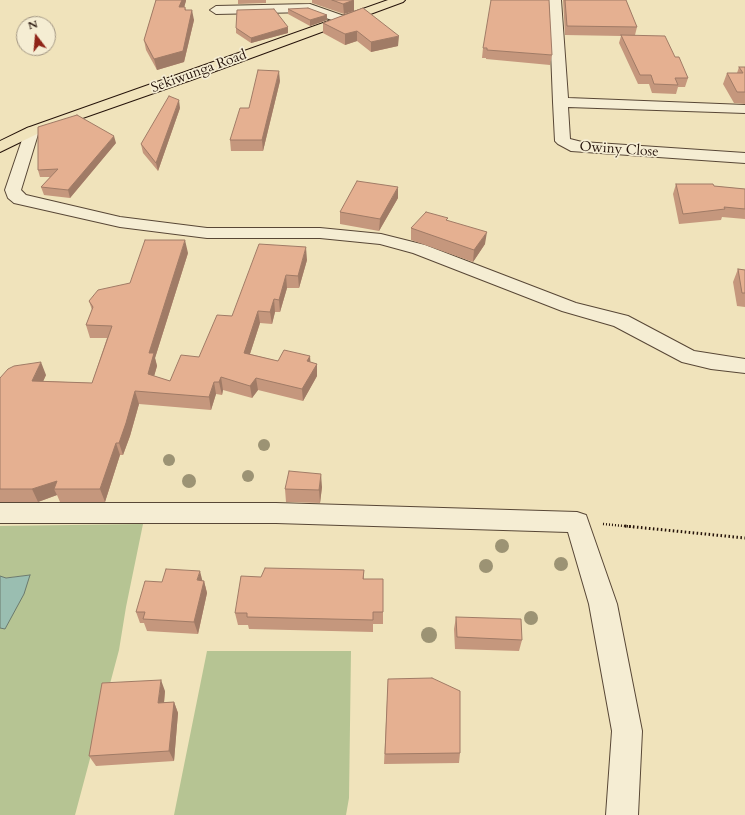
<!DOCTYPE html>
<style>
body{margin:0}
#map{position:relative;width:745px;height:815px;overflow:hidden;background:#f0e3bb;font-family:Cardo,serif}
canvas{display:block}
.north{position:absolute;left:16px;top:16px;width:40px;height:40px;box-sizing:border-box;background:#f5edd3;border:1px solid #a29683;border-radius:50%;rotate:344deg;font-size:11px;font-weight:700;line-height:16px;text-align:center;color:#25130a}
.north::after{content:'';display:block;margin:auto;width:14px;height:18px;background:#8f2418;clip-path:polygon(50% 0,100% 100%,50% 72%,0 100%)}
</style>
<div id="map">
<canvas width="745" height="815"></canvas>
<div class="north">N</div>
</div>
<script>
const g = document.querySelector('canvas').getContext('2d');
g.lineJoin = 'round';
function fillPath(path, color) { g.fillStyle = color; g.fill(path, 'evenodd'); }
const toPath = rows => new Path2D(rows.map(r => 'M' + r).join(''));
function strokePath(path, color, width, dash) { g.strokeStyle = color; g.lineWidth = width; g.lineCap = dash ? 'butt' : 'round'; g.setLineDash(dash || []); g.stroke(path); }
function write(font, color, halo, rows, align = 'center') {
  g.font = font + ' Cardo,serif'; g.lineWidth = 3.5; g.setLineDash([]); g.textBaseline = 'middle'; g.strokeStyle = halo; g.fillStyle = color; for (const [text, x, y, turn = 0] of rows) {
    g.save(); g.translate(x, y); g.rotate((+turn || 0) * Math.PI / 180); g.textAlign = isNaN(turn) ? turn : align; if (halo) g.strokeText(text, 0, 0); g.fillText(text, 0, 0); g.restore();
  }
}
const green = toPath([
 [143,524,126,607,119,650,75,815,0,815,0,628,5,628,30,575,5,578,0,576,0,526],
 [207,651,351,651,349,798,346,815,174,815]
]);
const water = toPath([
 [30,575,24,594,5,629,0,628,0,576,6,578,30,575]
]);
const pathFar1 = toPath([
 [603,524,635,527]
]);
const path = toPath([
 [625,526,745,538]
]);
const minor = toPath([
 [549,0,561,0,568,98,745,105,745,113,568,107,570,139,582,142,745,153,745,163,571,151,558,144,555,141,553,102,549,0],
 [310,4,347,17,349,20,343,24,309,12,216,14,210,10,216,6,310,4],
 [32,127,37,128,39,131,21,190,26,195,120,217,207,228,320,228,381,234,425,245,576,303,628,316,694,351,745,359,745,373,711,369,682,362,614,326,562,311,413,253,380,244,320,238,207,238,120,227,14,203,8,198,5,190,25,131,27,128,32,127],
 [0,503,276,503,577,512,586,515,617,604,642,731,638,815,606,815,612,731,589,604,568,532,276,523,0,523,0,503]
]);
const major = toPath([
 [388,0,405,0,403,2,194,79,37,134,0,152,0,141,27,128,388,0]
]);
const trees = [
 [264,445,6],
 [169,460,6],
 [248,476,6],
 [189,481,7],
 [502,546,7],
 [561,564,7],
 [486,566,7],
 [531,618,7],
 [429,635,8]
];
const wall = toPath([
 [156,0,186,0,184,7,185,7,186,10,194,20,184,62,157,70,146,50,144,40],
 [238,0,266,0,266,3,238,4],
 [312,0,353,0,354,11,344,14,312,3],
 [563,0,626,0,637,27,635,35,675,57,688,78,685,87,678,87,676,94,652,93,649,84,638,84,619,43,621,36,565,35],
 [363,8,398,46,371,52,357,41,345,45,323,33,323,23],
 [288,9,327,15,327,20,310,26,288,14],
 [236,28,288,33,251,43,236,33],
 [483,48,552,55,550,65,486,59,486,58,482,58],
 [739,67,745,67,745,104,734,103,723,84,727,73,737,73],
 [280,81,263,151,231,151,230,140,249,108],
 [180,108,158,171,143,153,141,144],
 [116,143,70,198,44,195,41,187,50,177,40,177,38,170],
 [676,184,714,186,745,189,745,219,722,217,721,220,679,224,673,194],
 [398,198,379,231,340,224,340,212],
 [448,221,485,244,473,262,411,240,411,228],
 [188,253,155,358,157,366,154,376,170,381,199,357,232,316,307,260,299,288,287,288,280,312,275,312,272,324,260,323,250,354,278,361,310,356,310,362,317,364,317,376,303,401,258,390,252,398,223,390,222,395,216,394,211,410,139,404,130,436,123,455,120,455,105,502,60,502,57,495,38,502,0,502,0,378,46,375,43,381,92,383,107,338,90,338,86,325,92,310,89,301,130,283],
 [738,269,745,270,745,307,737,306,733,282],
 [322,487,320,503,286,502,285,489],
 [364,570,364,579,383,579,383,624,373,624,373,632,249,629,248,625,238,625,235,613,261,577],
 [204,581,207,593,198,634,147,631,144,623,140,623,136,612,162,582],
 [456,617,522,640,519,651,455,649,454,629],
 [388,679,460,753,459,763,384,764],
 [165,691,164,702,174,702,178,713,174,761,96,766,89,756]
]);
const shadedWall = toPath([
 [182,0,186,0,186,1,181,18,179,7],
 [354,0,354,11,344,14,343,4],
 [192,10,194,20,184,62,157,70,154,59],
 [327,15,327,20,310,26,310,20],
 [288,27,288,33,251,43,251,38],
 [357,31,357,41,345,45,345,34],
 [399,36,398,46,371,52,371,42],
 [279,71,280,81,263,151,262,140],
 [179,100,180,108,158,171,156,163],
 [114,136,116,143,70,198,68,190],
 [398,187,398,198,379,231,380,219],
 [487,232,485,244,473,262,474,250],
 [185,240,188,253,155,358,157,366,151,387,148,374,149,353],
 [306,247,307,260,299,288,298,276],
 [286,275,287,288,280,312,279,300],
 [274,299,275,312,272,324,270,312],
 [258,311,260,323,246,366,244,353],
 [310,356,311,369,307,361],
 [41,362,46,375,38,393,32,381],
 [317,364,317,376,303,401,302,389],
 [221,377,223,390,222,395,219,382],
 [256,378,258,390,252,398,250,386],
 [214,382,216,394,211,410,209,397],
 [135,391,139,404,130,436,123,455,119,443],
 [116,443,120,455,105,502,100,489],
 [321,474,322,487,320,503,319,490],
 [57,481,54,489,57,495,38,502,32,489],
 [200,571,203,583,197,580],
 [204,581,207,593,198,634,194,622],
 [161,680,165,691,163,714,158,703],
 [174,702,178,713,174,761,169,751]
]);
const building = toPath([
 [156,0,182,0,179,7,185,7,185,10,192,10,183,51,154,59,144,40,156,0],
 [332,0,354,0,343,4,332,0],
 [491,0,549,0,552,55,487,50,487,48,483,48,491,0],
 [565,0,626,0,637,27,567,26,565,0],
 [308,8,327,15,310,20,288,9,308,8],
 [363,8,399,36,371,42,357,31,345,34,323,23,363,8],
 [274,9,288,27,251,38,236,28,237,10,274,9],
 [621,35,665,36,675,57,679,57,688,78,675,78,678,85,654,84,651,75,640,75,621,35],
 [739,67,745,67,745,92,737,92,727,73,743,73,739,67],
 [258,70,279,71,262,140,230,140,240,108,249,108,258,70],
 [169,96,179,100,156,163,141,144,169,96],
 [77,115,114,136,68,190,41,187,58,169,38,170,38,127,77,115],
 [357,181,398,187,380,219,340,212,357,181],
 [676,184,713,184,714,186,745,189,745,209,724,207,725,209,683,214,676,184],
 [426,212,448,218,446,220,487,232,474,250,411,228,426,212],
 [145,240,185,240,149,353,154,353,148,374,170,381,181,355,199,357,217,315,232,316,259,244,306,247,298,276,286,275,279,300,274,299,270,312,258,311,244,353,278,361,284,350,310,356,307,361,317,364,302,389,256,378,250,386,221,377,219,382,214,382,209,397,135,391,126,423,119,443,116,443,100,489,54,489,57,481,32,489,0,489,0,378,8,369,14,366,41,362,32,381,92,383,112,326,86,325,93,307,89,301,98,290,130,283,145,240],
 [738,269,745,270,745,293,742,293,738,269],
 [289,471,321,474,319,490,285,489,289,471],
 [265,568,364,570,363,579,383,579,383,612,373,612,373,620,247,617,247,613,235,613,241,576,261,577,265,568],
 [166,569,200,571,197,580,204,581,194,622,143,619,145,612,136,612,145,581,162,582,166,569],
 [456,617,521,619,522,640,457,637,456,617],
 [432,678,460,691,460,753,385,754,388,679,432,678],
 [161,680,158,703,174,702,169,751,89,756,102,683,161,680]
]);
const farStreetnames = [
 ["Sekiwunga Road",199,72,-20],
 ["Owiny Close",619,150,4]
];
fillPath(green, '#b6c493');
fillPath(water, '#9abeb1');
strokePath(water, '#6b7a6e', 1);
strokePath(minor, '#584736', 2);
strokePath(major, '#25130a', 2);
strokePath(pathFar1, '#25130a', 2.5, [1, 2]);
strokePath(path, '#25130a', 3, [1.5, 2.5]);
fillPath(minor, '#f5edd3');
fillPath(major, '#f0e3bb');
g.fillStyle = '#9c9374';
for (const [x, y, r] of trees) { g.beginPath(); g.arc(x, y, r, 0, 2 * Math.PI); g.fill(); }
fillPath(wall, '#c5977d');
fillPath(shadedWall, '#a07b66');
fillPath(building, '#e5b091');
strokePath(building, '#a07b66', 1);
write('14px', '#25130a', '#f5edd3', farStreetnames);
</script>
